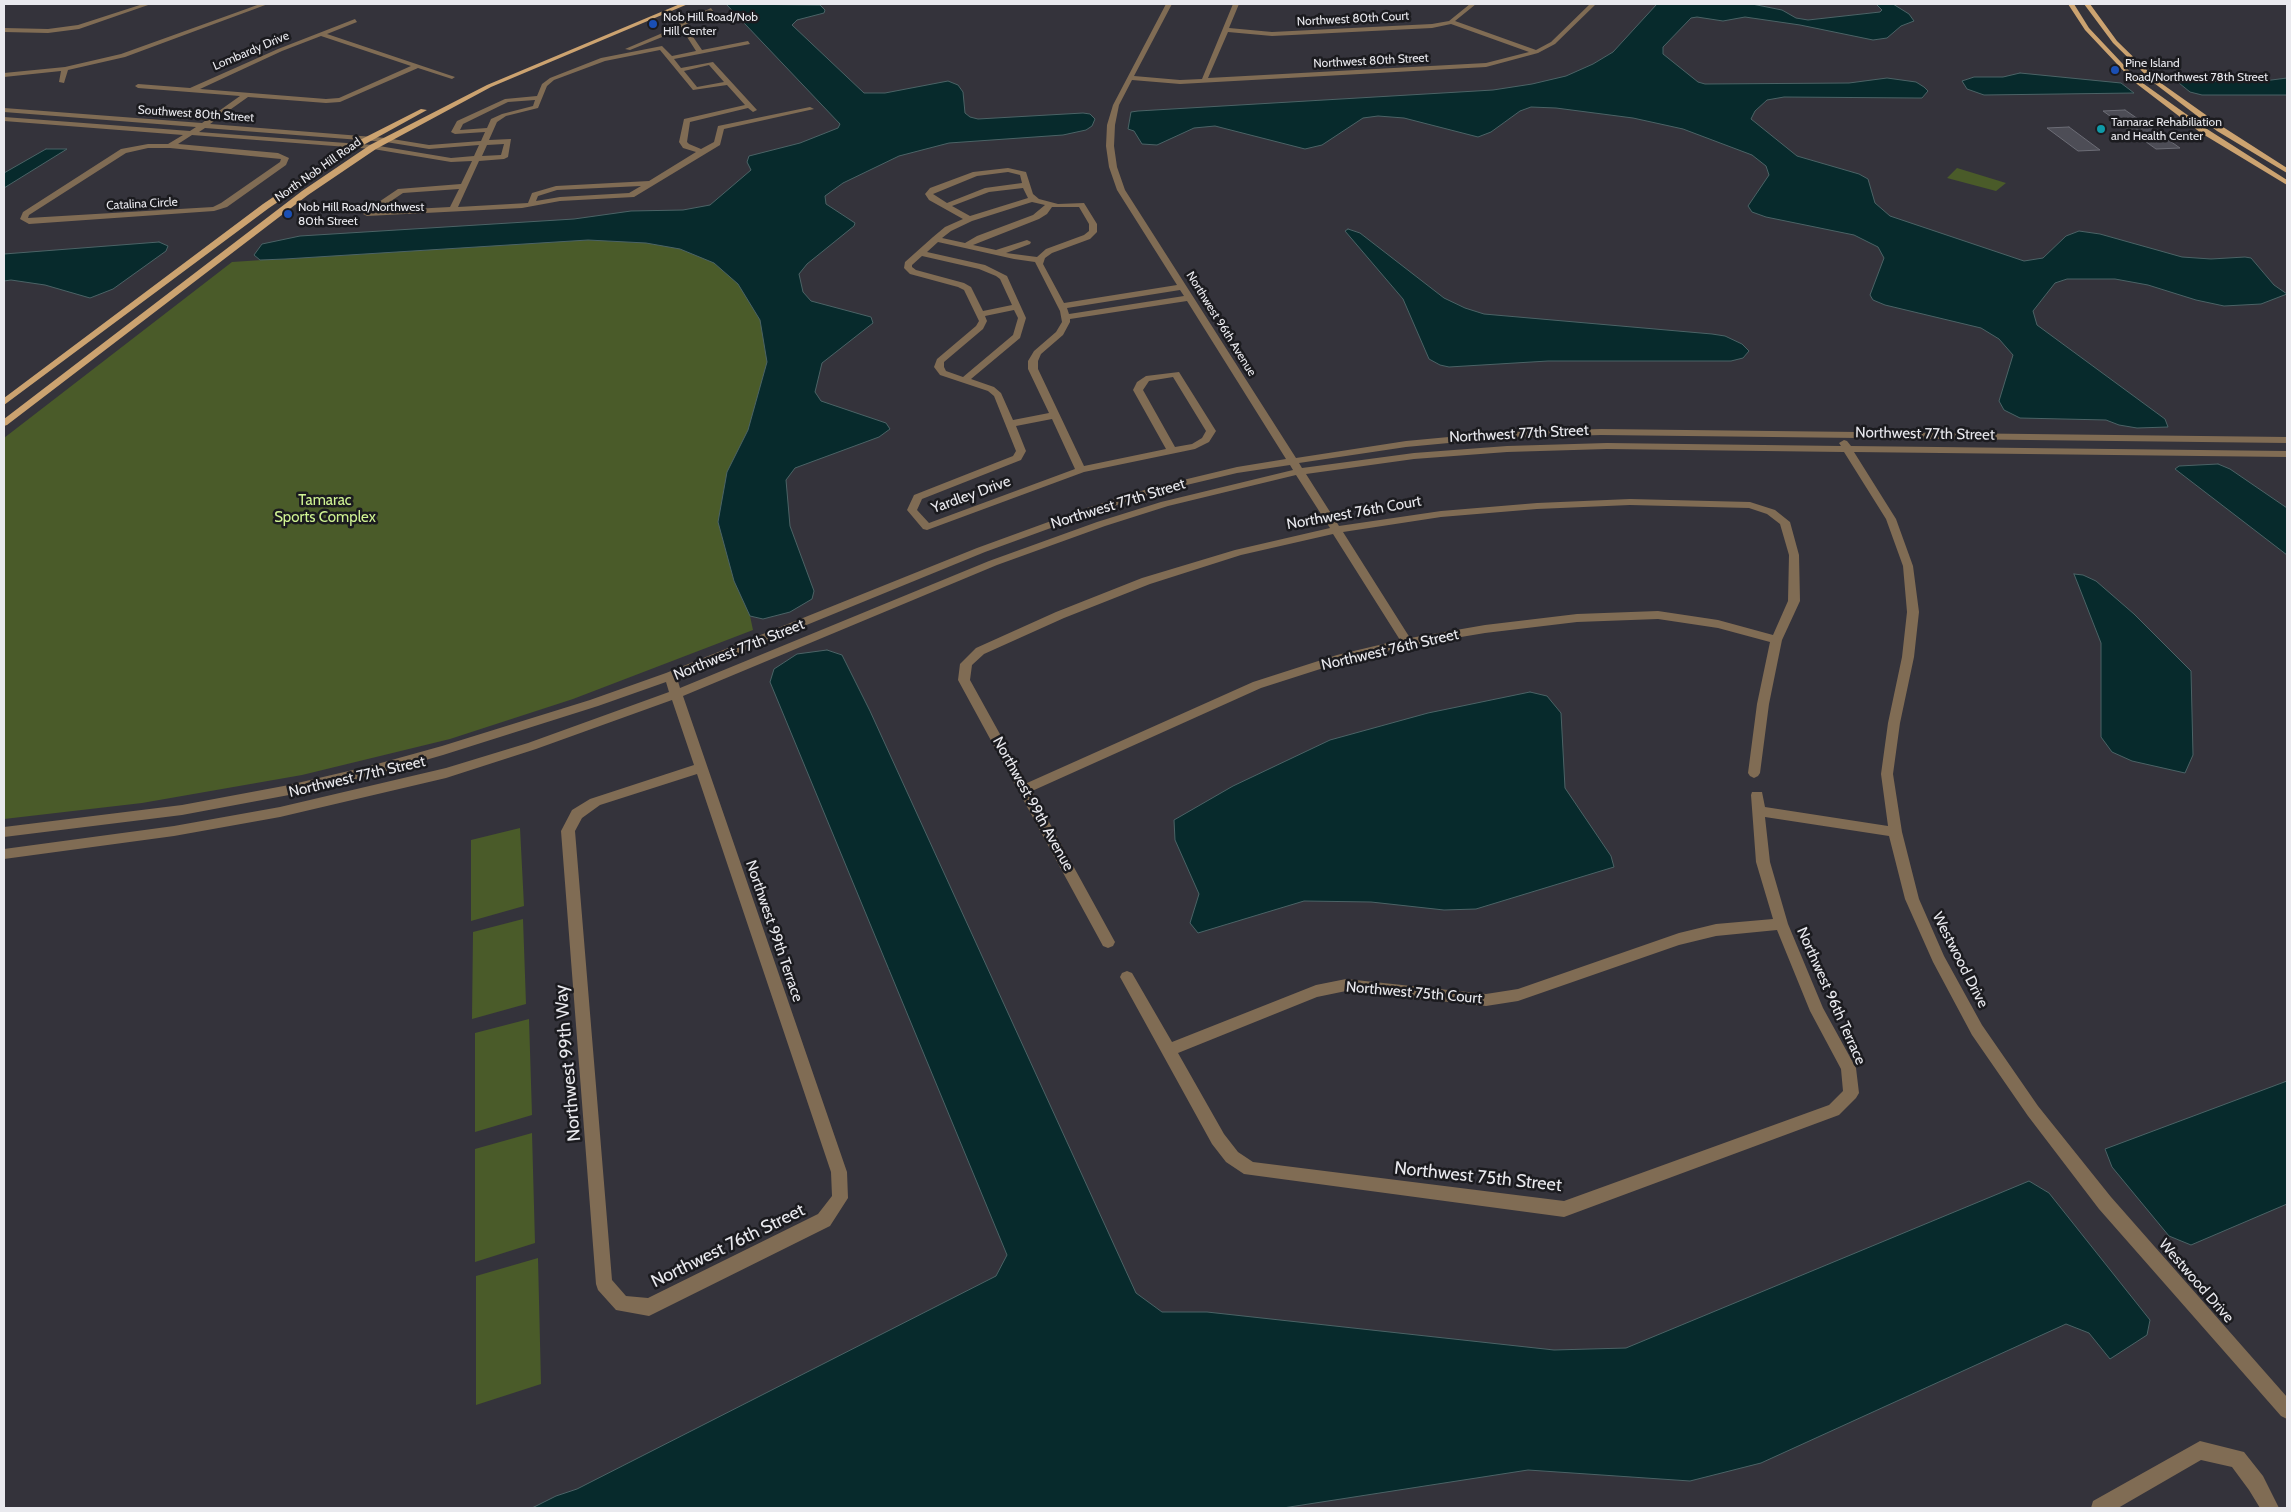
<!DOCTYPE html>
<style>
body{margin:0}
#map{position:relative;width:2291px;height:1512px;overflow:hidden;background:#34333b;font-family:Cabin,sans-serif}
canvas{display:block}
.frame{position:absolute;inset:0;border:5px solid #e9e9ee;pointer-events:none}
</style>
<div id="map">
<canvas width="2291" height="1512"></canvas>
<div class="frame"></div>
</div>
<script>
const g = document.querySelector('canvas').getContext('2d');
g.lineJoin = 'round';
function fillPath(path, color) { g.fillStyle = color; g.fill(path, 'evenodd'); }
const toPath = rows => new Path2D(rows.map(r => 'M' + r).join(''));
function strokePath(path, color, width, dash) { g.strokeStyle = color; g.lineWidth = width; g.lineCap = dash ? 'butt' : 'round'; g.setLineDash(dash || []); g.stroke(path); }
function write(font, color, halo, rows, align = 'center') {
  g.font = font + ' Cabin,sans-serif'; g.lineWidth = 5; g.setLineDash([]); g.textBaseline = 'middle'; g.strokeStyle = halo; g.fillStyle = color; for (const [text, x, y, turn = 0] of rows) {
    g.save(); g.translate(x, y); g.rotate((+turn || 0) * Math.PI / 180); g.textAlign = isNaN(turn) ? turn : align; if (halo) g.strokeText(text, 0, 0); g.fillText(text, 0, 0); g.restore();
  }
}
const green = toPath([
 [1957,168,2006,183,1996,191,1947,178],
 [592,238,651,241,695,250,743,279,770,328,750,616,753,630,573,699,450,739,302,775,142,803,4,819,4,438,232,262],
 [520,828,524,906,471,921,471,840],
 [523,919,526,1004,472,1019,473,932],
 [529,1019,532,1115,475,1132,475,1033],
 [532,1133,535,1243,475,1262,475,1149],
 [538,1258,541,1384,476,1405,476,1276]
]);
const water = toPath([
 [726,4,820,5,825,10,824,13,797,20,792,25,864,93,885,93,948,81,958,85,963,92,965,113,970,117,978,119,1083,113,1090,114,1095,119,1092,126,1086,130,1063,135,949,143,899,156,843,183,825,196,826,204,855,223,854,226,807,264,799,274,803,292,811,301,871,317,873,323,822,363,815,392,821,401,886,423,890,429,879,437,795,468,786,480,790,526,814,591,812,599,790,612,763,619,750,616,734,581,718,522,727,472,748,430,767,362,760,320,738,284,714,263,680,249,646,243,588,240,285,259,260,260,254,255,262,244,300,236,574,219,631,211,683,210,710,205,751,170,747,162,749,156,800,143,838,128,840,124,726,4],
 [1657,4,1752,4,1782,10,1796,18,1808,20,1880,12,1882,10,1876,4,1893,4,1909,14,1914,21,1901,26,1887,38,1873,40,1800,25,1745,17,1723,21,1697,17,1691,18,1663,47,1663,54,1698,82,1705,84,1849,83,1887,78,1916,82,1924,87,1928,91,1922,98,1918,98,1784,97,1767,100,1755,111,1751,119,1797,156,1859,174,1868,179,1875,203,1890,216,2024,261,2043,258,2066,236,2079,231,2100,234,2182,257,2211,259,2245,257,2251,258,2274,285,2287,294,2261,304,2224,306,2196,300,2148,285,2115,279,2067,279,2055,283,2033,311,2037,325,2165,419,2168,427,2137,428,2119,425,2106,420,2020,418,2004,410,1999,401,2013,355,1999,339,1981,328,1885,305,1873,300,1870,295,1884,258,1878,247,1854,235,1766,217,1752,212,1748,206,1769,175,1766,166,1752,155,1683,129,1633,118,1556,108,1531,107,1520,111,1491,132,1478,137,1404,118,1378,116,1363,118,1322,145,1305,149,1215,126,1194,128,1157,145,1142,144,1134,131,1128,129,1131,112,1138,111,1493,90,1532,84,1566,76,1593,64,1613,52,1657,4],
 [2020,73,2121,83,2134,93,1984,95,1967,89,1962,81,1974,77,2003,77,2020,73],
 [2287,78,2287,95,2202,95,2190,92,2179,83,2184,81,2256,82,2287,78],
 [46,149,67,149,4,188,4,173,46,149],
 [1348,229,1360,233,1444,298,1465,308,1484,314,1712,334,1725,336,1742,344,1749,351,1743,358,1731,361,1548,361,1449,367,1440,365,1429,359,1403,299,1345,231,1348,229],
 [159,242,168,246,166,251,113,289,90,298,45,285,11,280,4,281,4,254,159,242],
 [2218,464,2230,469,2287,508,2287,555,2175,469,2179,466,2218,464],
 [2074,574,2083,575,2096,581,2134,614,2191,671,2193,755,2185,773,2132,761,2112,752,2101,737,2101,643,2074,574],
 [827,650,842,655,870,711,1136,1293,1162,1312,1207,1312,1554,1350,1626,1348,2029,1181,2049,1193,2150,1320,2147,1335,2110,1359,2089,1333,2066,1324,1761,1463,1690,1481,1528,1470,1283,1508,532,1508,556,1496,577,1489,996,1276,1007,1255,770,682,774,669,797,654,827,650],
 [1530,692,1547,696,1561,713,1565,788,1611,856,1614,867,1476,909,1444,910,1371,902,1304,901,1198,933,1190,923,1199,894,1175,840,1174,820,1233,786,1330,740,1428,713,1530,692],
 [2287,1081,2287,1204,2191,1245,2169,1236,2112,1167,2105,1149,2287,1081]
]);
const building = toPath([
 [2125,110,2180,148,2156,149,2103,111,2125,110],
 [2069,127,2100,150,2078,151,2047,128,2069,127]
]);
const minor = toPath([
 [143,4,151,4,79,29,48,33,4,32,4,28,48,29,78,25,143,4],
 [260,4,268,4,125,57,68,70,64,83,59,82,61,71,4,77,4,73,65,67,121,54,260,4],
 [1166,4,1172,4,1134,76,1180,80,1202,79,1233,4,1239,4,1229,28,1272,32,1432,24,1449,21,1470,4,1476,4,1455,21,1536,50,1551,42,1590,4,1596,4,1555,44,1538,53,1486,67,1180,84,1132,80,1119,105,1115,125,1114,146,1117,167,1125,190,1296,458,1406,441,1502,432,1601,429,2287,437,2287,443,1601,435,1502,438,1406,447,1299,463,1302,468,1414,453,1507,446,1607,443,1841,446,1839,443,1844,440,1847,441,1851,446,2287,451,2287,457,1854,452,1896,519,1913,566,1919,612,1914,657,1900,723,1893,774,1902,832,1919,899,1944,956,1982,1025,2038,1106,2111,1197,2287,1397,2287,1419,2281,1416,2099,1209,2028,1116,1972,1035,1933,962,1905,899,1889,836,1765,817,1770,862,1788,924,1823,1008,1856,1068,1859,1093,1856,1098,1839,1115,1564,1217,1244,1174,1226,1162,1212,1144,1120,977,1122,973,1127,971,1132,973,1172,1042,1316,985,1346,979,1486,994,1518,989,1679,933,1716,924,1773,919,1756,862,1751,795,1752,792,1762,792,1765,807,1888,826,1881,774,1888,723,1902,657,1907,612,1903,566,1886,519,1844,452,1607,449,1507,452,1414,459,1306,474,1339,526,1441,511,1537,503,1630,499,1750,502,1775,510,1790,522,1799,555,1800,601,1782,640,1769,704,1760,773,1758,776,1754,778,1750,776,1748,773,1757,704,1770,642,1718,628,1658,619,1577,622,1485,633,1407,646,1339,663,1261,688,1032,791,1115,942,1113,946,1108,948,1103,946,958,680,960,664,976,648,1056,612,1142,578,1235,550,1330,528,1296,475,1168,506,1105,526,997,565,683,696,847,1172,848,1198,830,1226,649,1316,616,1310,598,1290,596,1284,561,831,572,810,590,799,694,765,672,700,536,749,446,778,280,817,174,836,4,859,4,849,174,826,280,807,446,768,528,743,669,692,666,682,598,706,443,755,370,776,289,795,182,815,4,837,4,827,182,805,289,785,370,766,442,746,590,700,666,673,977,548,1084,509,1154,487,1237,467,1286,459,1187,301,1070,319,1070,322,1063,335,1041,354,1038,361,1038,369,1084,466,1166,449,1133,390,1137,382,1146,376,1179,372,1216,431,1209,442,1195,449,1084,472,927,530,923,529,907,510,914,495,1013,456,1016,451,994,396,988,391,940,375,934,367,937,359,976,326,979,321,964,290,958,287,910,274,904,268,905,262,933,237,945,227,963,219,929,200,925,194,930,188,973,172,1008,168,1026,172,1033,194,1039,199,1058,204,1084,203,1097,224,1097,232,1090,239,1052,253,1045,258,1043,264,1064,303,1177,285,1117,190,1109,167,1106,146,1107,125,1113,105,1166,4],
 [1451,24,1529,52,1486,63,1208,78,1228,32,1272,36,1432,28,1451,24],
 [1008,172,1020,175,1022,183,985,188,947,203,933,194,977,176,1008,172],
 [1023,188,1028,198,970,216,952,206,989,192,1023,188],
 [1032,202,1045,205,1033,215,977,236,965,243,942,238,951,231,972,221,1032,202],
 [1052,207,1079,207,1089,224,1089,231,1084,235,1046,249,1037,257,1006,253,1030,244,1031,242,1027,240,996,250,973,245,1039,219,1047,214,1052,207],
 [938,242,1014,259,1035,262,1060,311,1062,322,1056,332,1034,351,1028,361,1028,369,1049,413,1013,420,1001,393,994,387,971,379,1020,338,1026,318,1007,276,985,265,927,252,938,242],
 [922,256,979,269,996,276,1000,279,1012,305,983,311,971,287,964,283,916,270,912,267,912,265,922,256],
 [1180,290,1184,296,1069,314,1067,308,1180,290],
 [1014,310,1018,318,1013,335,963,377,946,371,944,367,944,362,983,329,987,321,985,316,1014,310],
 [1173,377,1206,431,1202,438,1192,444,1175,447,1143,390,1149,381,1173,377],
 [1052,419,1075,469,929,523,917,510,922,499,1021,460,1026,451,1016,426,1052,419],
 [1290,465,1293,470,1161,502,1097,522,989,561,680,688,677,678,985,552,1092,513,1157,492,1237,473,1290,465],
 [1630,505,1749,508,1767,514,1780,524,1789,555,1788,601,1773,635,1718,620,1658,611,1577,614,1485,625,1410,638,1343,532,1441,517,1537,509,1630,505],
 [1333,534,1400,640,1337,655,1253,682,1027,783,970,680,972,665,984,654,1064,618,1150,584,1241,555,1333,534],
 [697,774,831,1172,832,1196,818,1214,648,1298,626,1296,612,1280,575,831,582,818,600,805,697,774],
 [1777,930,1810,1011,1841,1069,1843,1091,1829,1105,1564,1201,1253,1162,1238,1152,1224,1134,1178,1053,1317,997,1346,991,1486,1006,1518,1001,1679,945,1716,936,1777,930],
 [711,8,713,11,685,25,702,50,748,41,750,44,674,59,681,68,713,62,757,110,753,112,748,108,690,122,687,142,689,144,701,149,714,142,718,126,810,107,814,109,724,129,720,145,634,197,560,201,522,208,367,216,363,214,364,212,398,189,461,184,472,161,451,162,373,149,192,135,178,144,278,153,289,158,286,165,227,207,214,211,29,224,20,219,23,212,121,149,148,144,168,144,183,135,4,121,4,117,190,131,196,127,4,112,4,108,202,123,240,96,138,88,135,86,138,84,190,88,278,49,355,19,357,22,327,34,455,77,452,79,418,68,340,102,326,103,248,97,210,124,386,138,429,145,481,141,485,132,455,134,451,132,457,121,505,99,537,96,542,84,550,78,601,58,662,46,672,56,696,51,682,29,630,50,625,49,679,26,679,23,711,8],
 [321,36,411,66,339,98,326,99,200,89,282,51,321,36],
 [660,50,693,90,727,85,745,105,684,119,679,142,683,148,696,152,649,181,556,186,532,193,528,203,458,207,479,161,504,159,508,157,511,139,489,140,497,122,506,116,538,108,547,86,554,80,605,61,660,50],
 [709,65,724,82,697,87,684,71,709,65],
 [535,100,533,106,502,114,491,119,487,128,460,130,463,124,508,102,535,100],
 [205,128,386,142,429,149,479,145,474,156,451,158,373,145,199,132,205,128],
 [504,144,501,155,482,156,487,145,504,144],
 [148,148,170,148,281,159,280,162,221,203,213,207,28,218,29,215,126,153,148,148],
 [641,186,629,193,560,197,536,201,538,196,557,190,641,186],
 [459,189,450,207,376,211,403,193,459,189],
 [2200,1441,2244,1452,2263,1476,2279,1508,2260,1508,2249,1490,2232,1467,2201,1460,2118,1508,2091,1508,2093,1501,2200,1441]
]);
const major = toPath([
 [680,4,688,4,491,87,376,149,308,195,7,425,4,426,4,419,302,191,370,145,487,85,680,4],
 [2068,4,2074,4,2089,28,2137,79,2207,129,2287,180,2287,185,2201,133,2133,81,2085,30,2068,4],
 [2084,4,2090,4,2117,41,2158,81,2223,127,2287,168,2287,173,2217,131,2154,83,2113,43,2084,4],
 [421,109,427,110,358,148,269,208,4,405,4,398,263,204,352,144,421,109]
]);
const markers = [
 [653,24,5,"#1a4fb4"],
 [2115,70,5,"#1a4fb4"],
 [2101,129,5,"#0f9aa8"],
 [288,214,5,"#1a4fb4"]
];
const farPoinames = [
 ["Nob Hill Road/Nob",663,17],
 ["Hill Center",663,31],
 ["Pine Island",2125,63],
 ["Road/Northwest 78th Street",2125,77],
 ["Tamarac Rehabiliation",2111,122],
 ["and Health Center",2111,136],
 ["Nob Hill Road/Northwest",298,207],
 ["80th Street",298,221]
];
const farStreetnames = [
 ["Northwest 80th Court",1353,19,-3],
 ["Lombardy Drive",251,51,-23],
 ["Northwest 80th Street",1371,61,-3],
 ["Southwest 80th Street",196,114,4],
 ["North Nob Hill Road",318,170,-35],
 ["Catalina Circle",142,204,-3],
 ["Northwest 96th Avenue",1221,324,58]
];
const streetNames = [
 ["Northwest 77th Street",1519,434,-3],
 ["Northwest 77th Street",1925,434,1],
 ["Yardley Drive",971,495,-20],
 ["Northwest 77th Street",1118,504,-17],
 ["Northwest 76th Court",1354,513,-10],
 ["Northwest 77th Street",739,650,-22],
 ["Northwest 76th Street",1390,650,-13],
 ["Northwest 77th Street",357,777,-13],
 ["Northwest 99th Avenue",1033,804,61],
 ["Northwest 99th Terrace",774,931,71],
 ["Westwood Drive",1960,960,63],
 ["Northwest 75th Court",1414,993,5],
 ["Northwest 96th Terrace",1831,996,66],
 ["Westwood Drive",2196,1281,49]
];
const parkNames = [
 ["Tamarac",325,501],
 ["Sports Complex",325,518]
];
const nearStreetnames = [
 ["Northwest 99th Way",568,1063,-95],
 ["Northwest 75th Street",1478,1177,6],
 ["Northwest 76th Street",728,1246,-26]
];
fillPath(green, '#4a5b29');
fillPath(water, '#072a2c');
strokePath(water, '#4b6366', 1);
fillPath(building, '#4d4d56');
strokePath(building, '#6c6d76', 1);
fillPath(minor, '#806c54');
fillPath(major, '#cca370');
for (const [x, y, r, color] of markers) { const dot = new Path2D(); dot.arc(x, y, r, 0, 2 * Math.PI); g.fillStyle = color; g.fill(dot); strokePath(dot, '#1b1b1f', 2); }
write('12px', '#e9e9ee', '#1b1b1f', farPoinames, 'left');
write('12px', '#e9e9ee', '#1b1b1f', farStreetnames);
write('15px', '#e9e9ee', '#1b1b1f', streetNames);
write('15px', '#d0f393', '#1b1b1f', parkNames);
write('18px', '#e9e9ee', '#1b1b1f', nearStreetnames);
</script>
